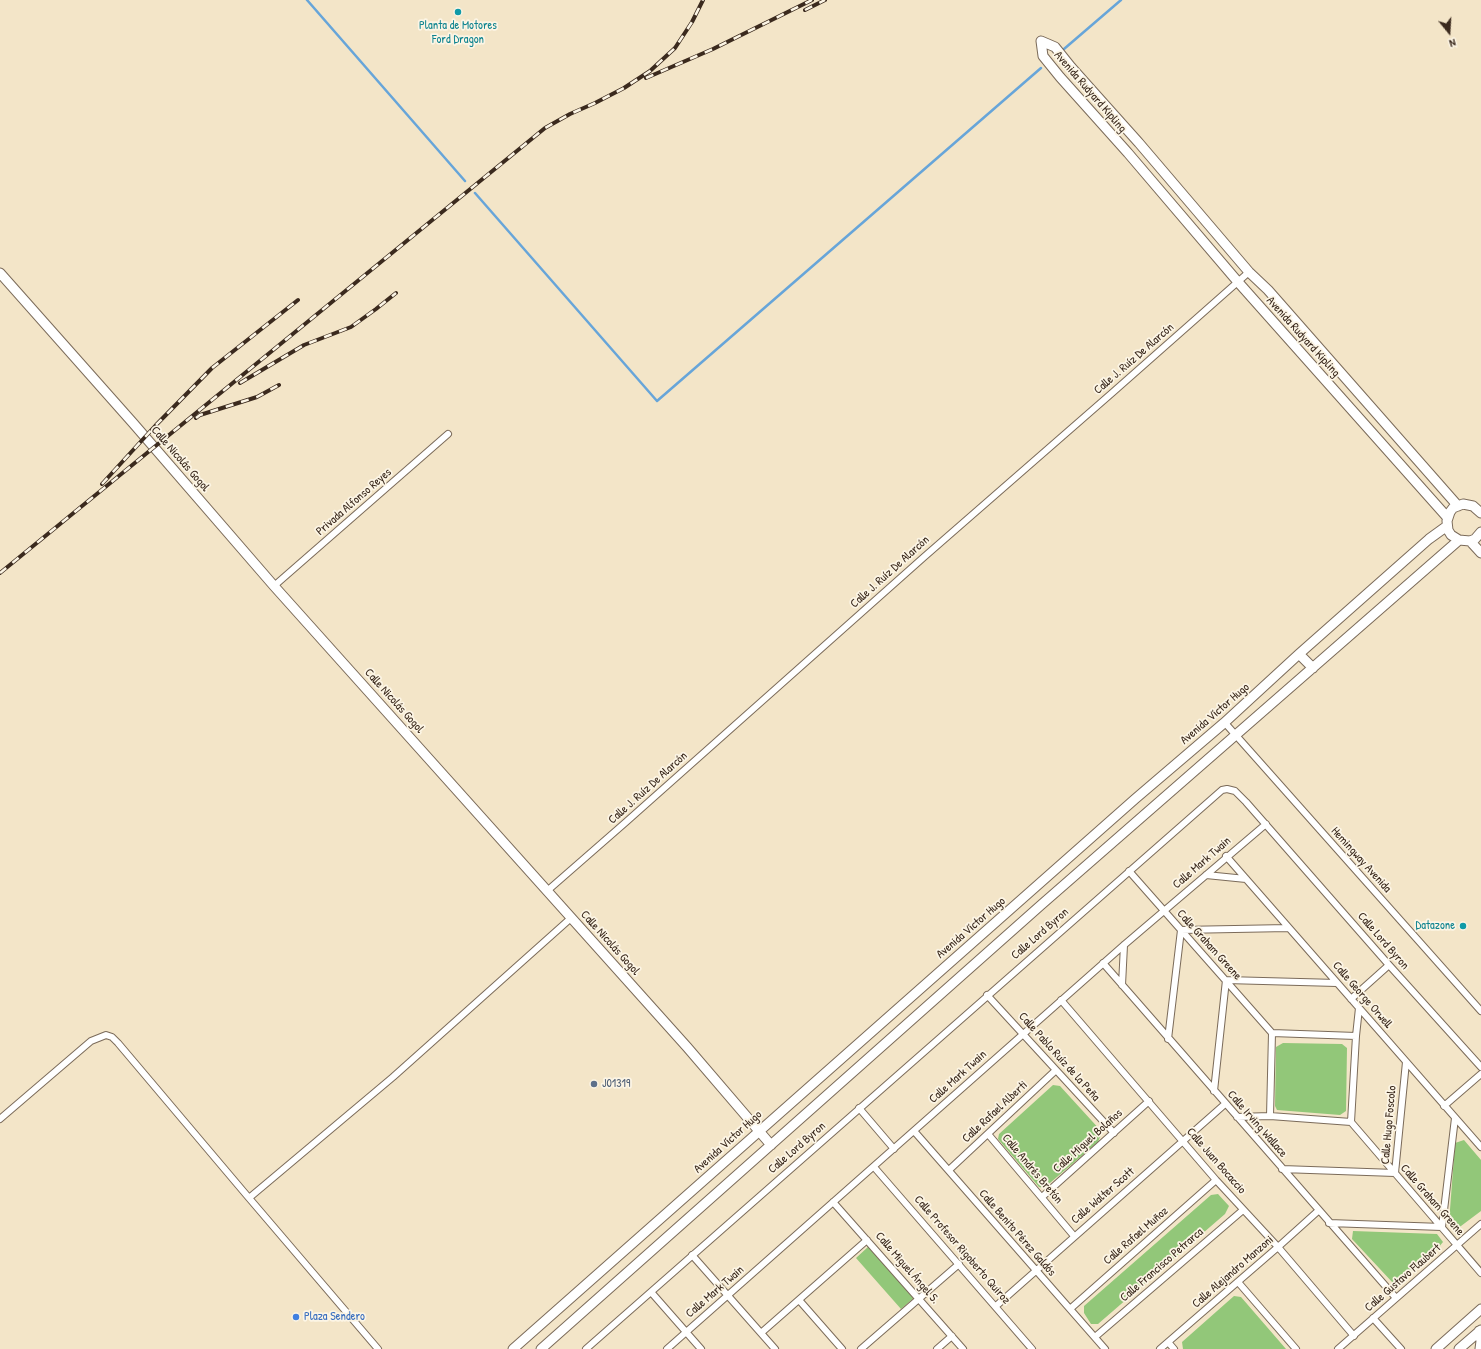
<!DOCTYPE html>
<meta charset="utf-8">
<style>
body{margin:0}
#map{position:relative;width:1481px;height:1349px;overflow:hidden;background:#f3e5c8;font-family:"Patrick Hand",sans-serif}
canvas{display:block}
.north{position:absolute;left:1429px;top:12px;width:40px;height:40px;-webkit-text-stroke:3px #fcf5e5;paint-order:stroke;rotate:162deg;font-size:11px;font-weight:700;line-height:16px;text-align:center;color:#3b2a1e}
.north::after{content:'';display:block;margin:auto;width:14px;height:18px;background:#3b2a1e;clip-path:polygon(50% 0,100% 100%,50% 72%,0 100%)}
</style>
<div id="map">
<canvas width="1481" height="1349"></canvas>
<div class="north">N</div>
</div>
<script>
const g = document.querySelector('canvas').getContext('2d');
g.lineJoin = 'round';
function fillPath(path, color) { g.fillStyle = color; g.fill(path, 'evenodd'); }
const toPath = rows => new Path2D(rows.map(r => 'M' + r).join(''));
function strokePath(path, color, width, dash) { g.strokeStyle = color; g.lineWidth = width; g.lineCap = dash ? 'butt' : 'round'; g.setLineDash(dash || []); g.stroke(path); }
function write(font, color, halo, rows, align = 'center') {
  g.font = font + ' "Patrick Hand",sans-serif'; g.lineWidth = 3.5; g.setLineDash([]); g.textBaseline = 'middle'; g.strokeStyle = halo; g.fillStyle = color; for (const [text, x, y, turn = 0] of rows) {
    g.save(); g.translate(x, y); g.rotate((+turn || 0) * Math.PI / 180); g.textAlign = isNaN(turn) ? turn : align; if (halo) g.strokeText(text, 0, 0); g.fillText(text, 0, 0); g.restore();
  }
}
const green = toPath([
 [1283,1043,1342,1044,1347,1048,1346,1111,1340,1115,1277,1110,1275,1106,1276,1047],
 [1053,1085,1060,1086,1102,1132,1098,1142,1044,1188,1039,1187,998,1139,999,1134],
 [1464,1140,1481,1160,1481,1211,1457,1229,1453,1227,1449,1223,1455,1143],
 [1218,1194,1229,1206,1225,1214,1098,1324,1091,1324,1084,1313,1084,1306,1211,1195],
 [1353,1231,1437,1234,1443,1242,1433,1254,1395,1285,1393,1283,1352,1239],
 [869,1246,915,1297,901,1309,856,1258],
 [1234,1296,1241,1297,1286,1349,1183,1349,1182,1342]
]);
const stream = toPath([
 [307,0,465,181],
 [1064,49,1121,0],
 [475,193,657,401,1041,68]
]);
const street = toPath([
 [274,586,448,434],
 [1225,723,1481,1011],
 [1226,856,1481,1147],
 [1129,871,1272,1033,1270,1116],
 [1206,875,1246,879],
 [547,891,626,822,924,557,1112,393,1249,272],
 [1103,963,1396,1298],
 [1122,985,1124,945],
 [987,995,1114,1133],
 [1351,999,1389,965],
 [1061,1000,1216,1180,1278,1247,1354,1336],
 [1359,1008,1356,1036,1351,1122,1481,1273],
 [1272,1033,1356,1036],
 [1168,1039,1181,930,1288,928],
 [1214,1091,1226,980,1337,983],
 [1444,1106,1481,1074],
 [859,1108,894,1149],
 [1237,1117,1270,1116,1351,1122],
 [0,1119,91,1041,106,1035,112,1037,118,1043,249,1198],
 [914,1131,1105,1349],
 [988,1134,1074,1236],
 [874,1167,1032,1349],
 [1282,1169,1395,1173,1406,1062],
 [949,1170,1056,1070],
 [1042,1197,1149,1101],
 [833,1202,963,1349],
 [1329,1223,1442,1227,1455,1118],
 [692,1255,775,1349],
 [1238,1282,1296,1349],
 [651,1292,701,1349],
 [799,1300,842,1349],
 [996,1306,1225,1104],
 [1070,1309,1216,1180],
 [1373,1318,1401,1349],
 [761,1333,867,1240],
 [1095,1337,1243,1210],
 [1168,1342,1174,1349],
 [378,1349,249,1198,393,1077,571,918],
 [586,1349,1222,790,1227,789,1235,791,1246,802,1389,965,1481,1067],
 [667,1349,1124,945,1266,824],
 [861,1349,959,1264],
 [937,1349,952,1336],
 [1160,1349,1278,1247,1318,1211],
 [1338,1349,1481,1224]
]);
const secondary = toPath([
 [0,273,133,423,274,586,687,1047,771,1145],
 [1481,513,1473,506,1463,504,1453,508,1450,512,1447,521,1448,530,1451,535,1459,540,1470,541,1475,539,1481,532],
 [1447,517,1238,282,1128,153,1060,77,1043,56,1041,41,1055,47,1071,67,1139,143,1249,272,1268,290,1458,506],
 [1470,541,1481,553],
 [1299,654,1313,668],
 [1479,1331,1481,1341,1480,1349],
 [513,1349,1135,799,1224,723,1299,654,1429,539,1447,526],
 [541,1349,1041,905,1459,540],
 [1436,1349,1481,1309],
 [1459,1349,1481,1330]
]);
const rail = toPath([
 [805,10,825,0],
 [646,78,713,49,812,0],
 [240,383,304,345,351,327,376,309,396,293],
 [196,418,200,415,257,397,279,385],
 [102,484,156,425,212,368,298,300],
 [0,573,545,128,570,114,595,103,624,88,650,71,675,48,692,22,703,0]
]);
const markers = [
 [458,12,4,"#0f9aa8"],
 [1463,926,4,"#0f9aa8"],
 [594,1084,4,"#5c6f8a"],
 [296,1317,4,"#3f7fe0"]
];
const cultureNames = [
 ["Planta de Motores",458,26],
 ["Ford Dragon",458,40],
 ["Datazone",1455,926,"right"]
];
const streetNames = [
 ["Avenida Rudyard Kipling",1090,92,49],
 ["Avenida Rudyard Kipling",1303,337,48],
 ["Calle J. Ruíz De Alarcón",1134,359,-41],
 ["Calle Nicolás Gogol",180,459,49],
 ["Privada Alfonso Reyes",354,502,-41],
 ["Calle J. Ruíz De Alarcón",890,572,-42],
 ["Calle Nicolás Gogol",394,701,48],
 ["Avenida Víctor Hugo",1215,714,-41],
 ["Calle J. Ruíz De Alarcón",648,788,-42],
 ["Hemingway Avenida",1361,860,48],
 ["Calle Mark Twain",1202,863,-41],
 ["Avenida Víctor Hugo",971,928,-41],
 ["Calle Lord Byron",1040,934,-41],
 ["Calle Lord Byron",1383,941,49],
 ["Calle Nicolás Gogol",610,943,48],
 ["Calle Graham Greene",1209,945,48],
 ["Calle George Orwell",1362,995,49],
 ["Calle Pablo Ruíz de la Peña",1059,1057,48],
 ["Calle Mark Twain",958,1077,-42],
 ["Calle Rafael Alberti",995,1112,-43],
 ["Calle Irving Wallace",1257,1124,49],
 ["Calle Hugo Foscolo",1389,1125,-85],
 ["Calle Miguel Bolaños",1088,1141,-42],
 ["Avenida Víctor Hugo",728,1142,-42],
 ["Calle Lord Byron",797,1148,-41],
 ["Calle Juan Bocaccio",1216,1161,49],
 ["Calle Andrés Bretón",1032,1169,50],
 ["Calle Walter Scott",1103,1196,-41],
 ["Calle Graham Greene",1432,1200,49],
 ["Calle Benito Pérez Galdós",1017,1233,49],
 ["Calle Rafael Muñoz",1136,1236,-41],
 ["Calle Profesor Rigoberto Quiroz",962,1250,49],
 ["Calle Francisco Petrarca",1162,1265,-41],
 ["Calle Miguel Ángel S.",907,1268,49],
 ["Calle Alejandro Manzoni",1233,1272,-41],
 ["Calle Gustavo Flaubert",1403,1278,-41],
 ["Calle Mark Twain",715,1292,-41]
];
const serviceNames = [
 ["J01319",602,1084]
];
const shopNames = [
 ["Plaza Sendero",304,1317]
];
fillPath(green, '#92c779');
strokePath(stream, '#67a5d9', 2.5);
strokePath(street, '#7b6b5a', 8);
strokePath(secondary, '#7b6b5a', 11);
strokePath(street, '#fff', 6);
strokePath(secondary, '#fff', 9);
strokePath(rail, '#3b2a1e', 4);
strokePath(rail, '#fcf5e5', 2.5, [8]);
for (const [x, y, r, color] of markers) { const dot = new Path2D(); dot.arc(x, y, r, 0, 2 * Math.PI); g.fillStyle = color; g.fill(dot); strokePath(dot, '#fcf5e5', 1.5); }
write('12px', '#0d838f', '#fcf5e5', cultureNames);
write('12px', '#3b2a1e', '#fcf5e5', streetNames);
write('12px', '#4e5e75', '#fcf5e5', serviceNames, 'left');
write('12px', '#366cbe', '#fcf5e5', shopNames, 'left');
</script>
